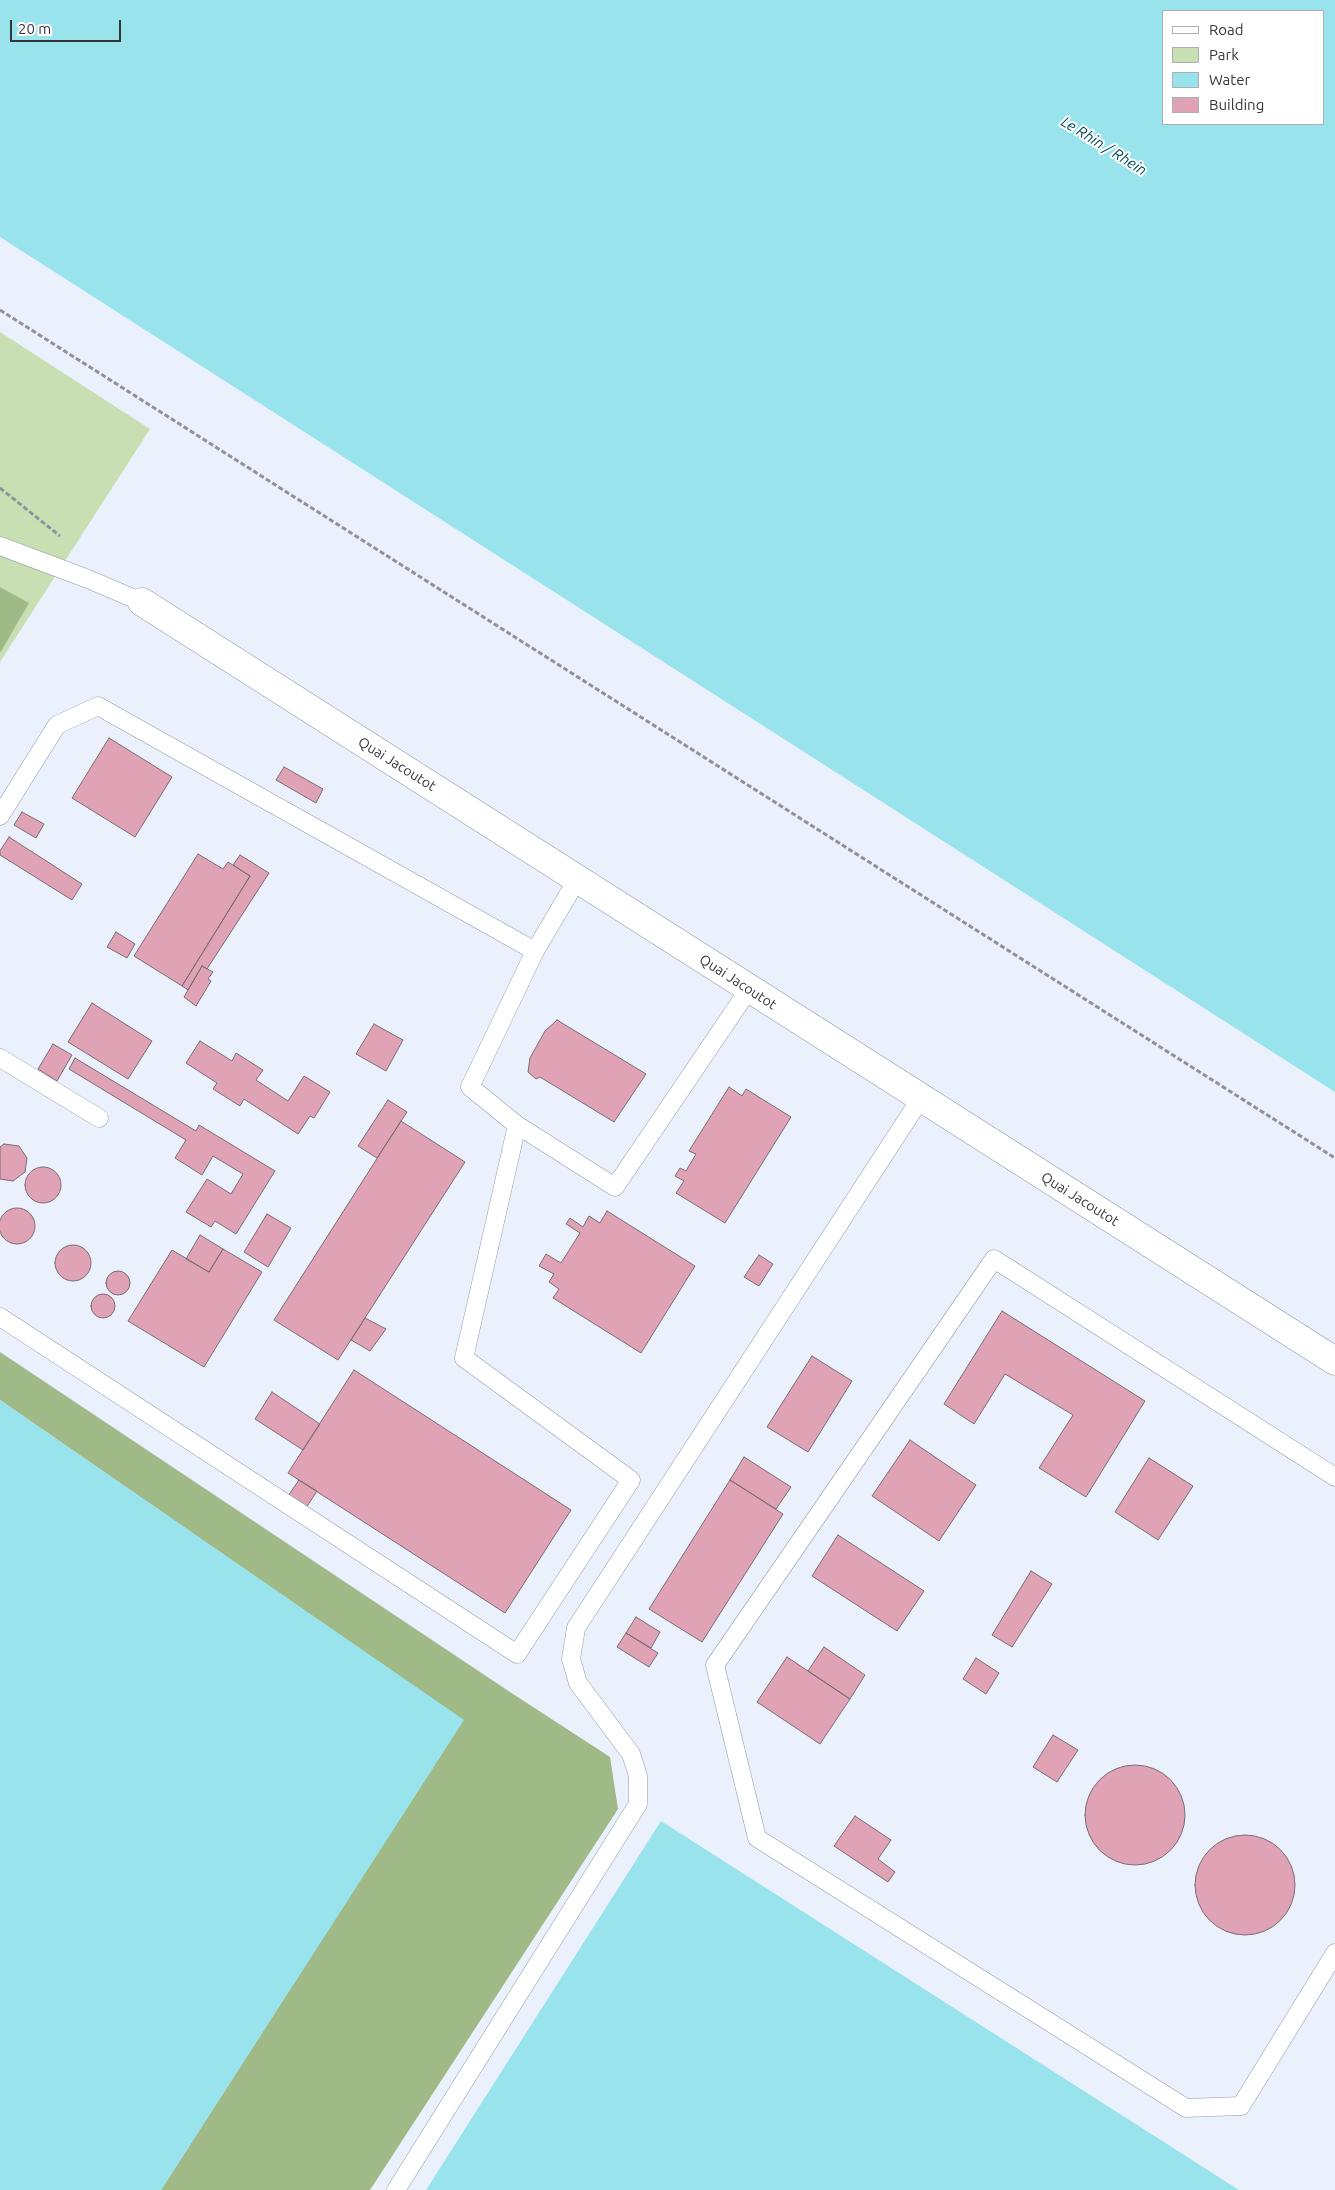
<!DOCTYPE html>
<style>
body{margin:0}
#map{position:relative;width:1335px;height:2190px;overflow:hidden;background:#ebf1fc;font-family:Ubuntu,sans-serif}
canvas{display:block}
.legend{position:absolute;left:1162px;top:10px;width:162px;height:115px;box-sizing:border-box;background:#fff;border:1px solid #aeafb0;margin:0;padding:6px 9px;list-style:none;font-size:15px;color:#34363a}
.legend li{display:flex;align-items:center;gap:10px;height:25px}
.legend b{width:25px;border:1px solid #aeafb0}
.scale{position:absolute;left:10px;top:20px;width:111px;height:22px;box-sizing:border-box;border:2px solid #34363a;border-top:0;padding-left:6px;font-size:15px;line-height:18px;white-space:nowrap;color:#34363a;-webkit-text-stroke:4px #fff;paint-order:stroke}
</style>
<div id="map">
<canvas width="1335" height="2190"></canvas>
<ul class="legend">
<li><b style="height:6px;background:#fff"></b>Road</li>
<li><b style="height:14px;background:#c8dfb3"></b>Park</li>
<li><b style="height:14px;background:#99e3ed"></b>Water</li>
<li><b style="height:14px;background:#dfa3b5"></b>Building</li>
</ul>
<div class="scale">20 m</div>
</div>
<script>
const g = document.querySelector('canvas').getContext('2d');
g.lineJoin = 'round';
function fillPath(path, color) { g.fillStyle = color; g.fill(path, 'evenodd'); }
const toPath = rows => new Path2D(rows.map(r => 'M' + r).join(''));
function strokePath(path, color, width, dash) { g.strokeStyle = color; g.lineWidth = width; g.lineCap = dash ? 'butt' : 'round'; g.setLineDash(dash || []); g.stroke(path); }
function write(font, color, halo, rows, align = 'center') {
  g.font = font + ' Ubuntu,sans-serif'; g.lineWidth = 4; g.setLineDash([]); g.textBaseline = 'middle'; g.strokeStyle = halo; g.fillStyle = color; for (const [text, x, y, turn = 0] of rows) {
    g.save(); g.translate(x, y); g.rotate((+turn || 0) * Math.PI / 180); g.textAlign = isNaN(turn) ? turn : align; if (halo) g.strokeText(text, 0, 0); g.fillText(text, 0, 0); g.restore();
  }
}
const green = toPath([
 [0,332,150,429,0,662]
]);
const forest = toPath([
 [0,587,29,603,0,653],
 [0,1352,513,1694,610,1757,618,1809,370,2190,161,2190,463,1720,0,1400]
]);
const water = toPath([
 [0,0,1335,0,1335,1092,0,237],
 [1324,11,1324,124,1164,124,1164,11],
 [0,1400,464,1720,161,2190,0,2190],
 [661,1821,1239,2190,426,2190]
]);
const building = toPath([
 [109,738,172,777,135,837,72,798,109,738],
 [284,767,323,789,316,803,276,780,284,767],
 [22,812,44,824,36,838,14,825,22,812],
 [9,837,82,884,72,900,0,855,0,851,9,837],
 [198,854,223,869,228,862,250,876,182,986,134,956,198,854],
 [240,855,269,873,207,969,202,966,188,990,182,986,250,876,233,865,240,855],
 [116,932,135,944,127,958,107,947,116,932],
 [202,966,213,972,208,979,211,981,196,1006,184,997,202,966],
 [92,1003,152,1041,128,1079,68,1042,92,1003],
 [557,1020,646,1074,614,1122,540,1077,536,1079,528,1072,530,1058,545,1031,557,1020],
 [374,1024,403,1040,386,1071,356,1054,374,1024],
 [200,1041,232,1061,236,1053,263,1070,256,1080,288,1101,304,1076,330,1092,314,1118,310,1116,298,1134,244,1099,240,1106,213,1089,217,1083,186,1063,200,1041],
 [53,1044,72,1055,57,1081,38,1069,53,1044],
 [75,1058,196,1131,199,1125,275,1171,236,1234,215,1221,211,1227,186,1212,207,1179,231,1194,243,1174,213,1156,202,1175,175,1158,186,1140,69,1069,75,1058],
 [729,1087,742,1096,746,1089,791,1117,725,1223,676,1193,684,1181,675,1176,680,1168,686,1171,696,1154,689,1151,729,1087],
 [388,1100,407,1112,377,1158,358,1146,388,1100],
 [401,1121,465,1162,338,1360,274,1320,401,1121],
 [4,1144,19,1146,27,1158,25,1172,13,1181,0,1179,0,1147,4,1144],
 '25 1185a18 18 0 1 1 36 0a18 18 0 1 1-36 0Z',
 '-1 1226a18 18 0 1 1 36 0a18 18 0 1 1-36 0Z',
 [607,1211,695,1266,641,1353,553,1298,559,1289,549,1282,554,1274,539,1266,546,1254,561,1263,580,1233,566,1224,570,1218,583,1227,589,1216,600,1223,607,1211],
 [267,1214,291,1228,268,1267,244,1252,267,1214],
 [200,1235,223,1249,209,1272,186,1259,200,1235],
 '55 1263a18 18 0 1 1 36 0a18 18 0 1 1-36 0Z',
 [223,1249,262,1272,204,1367,128,1321,172,1250,209,1272,223,1249],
 [759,1255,773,1264,759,1286,744,1277,759,1255],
 '106 1283a12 12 0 1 1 24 0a12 12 0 1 1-24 0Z',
 '91 1306a12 12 0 1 1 24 0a12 12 0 1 1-24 0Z',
 [1002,1311,1145,1401,1086,1497,1039,1468,1073,1415,1005,1374,974,1424,944,1404,1002,1311],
 [365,1318,386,1329,370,1351,351,1340,365,1318],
 [812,1356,852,1381,808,1452,767,1427,812,1356],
 [354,1370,571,1510,505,1613,288,1473,354,1370],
 [272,1392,320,1424,303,1450,255,1419,272,1392],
 [910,1440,976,1485,939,1541,872,1496,910,1440],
 [744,1457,791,1487,776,1509,730,1480,744,1457],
 [1149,1458,1193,1486,1158,1540,1115,1512,1149,1458],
 [299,1480,317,1491,306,1508,288,1496,299,1480],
 [730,1480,783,1514,702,1642,649,1609,730,1480],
 [838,1535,924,1591,897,1631,812,1576,838,1535],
 [1031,1571,1052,1584,1012,1647,992,1635,1031,1571],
 [636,1617,660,1632,651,1648,626,1633,636,1617],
 [626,1633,658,1653,649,1667,617,1647,626,1633],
 [824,1647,865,1675,850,1699,808,1671,824,1647],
 [787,1657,850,1699,820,1744,757,1702,787,1657],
 [976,1658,999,1673,986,1694,963,1679,976,1658],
 [1053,1735,1078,1750,1057,1782,1033,1767,1053,1735],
 '1085 1815a50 50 0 1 1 100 0a50 50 0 1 1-100 0Z',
 [855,1816,891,1840,878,1859,895,1872,888,1882,834,1846,855,1816],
 '1195 1885a50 50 0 1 1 100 0a50 50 0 1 1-100 0Z'
]);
const path = toPath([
 [0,310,1335,1158],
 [0,488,60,536]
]);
const service = toPath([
 [0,546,88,579,142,602],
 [0,816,57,725,98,706,535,951],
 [0,1058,99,1118],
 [517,1125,615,1187,749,989],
 [0,1317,517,1654,631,1480,464,1358,517,1125,470,1087,535,951,578,878],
 [1335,1477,994,1259,715,1665,757,1838,1186,2108,1241,2106,1335,1953],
 [396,2190,638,1804,638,1776,631,1754,578,1683,571,1659,576,1628,921,1098]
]);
const minor = toPath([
 [142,602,1335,1361]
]);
const streetNames = [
 ["Quai Jacoutot",397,764,32],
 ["Quai Jacoutot",738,982,33],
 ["Quai Jacoutot",1080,1199,32]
];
const waterNames = [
 ["Le Rhin / Rhein",1104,146,32]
];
fillPath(green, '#c8dfb3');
fillPath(forest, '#9fb987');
fillPath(water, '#99e3ed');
fillPath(building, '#dfa3b5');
strokePath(building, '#7a6d71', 1);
strokePath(service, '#949aa4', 19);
strokePath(minor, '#949aa4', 29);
strokePath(path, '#8e929a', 3, [5, 2.5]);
strokePath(service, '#fff', 18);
strokePath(minor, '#fff', 28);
write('14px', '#34363a', '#fff', streetNames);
write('italic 15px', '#014950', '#fff', waterNames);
</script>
